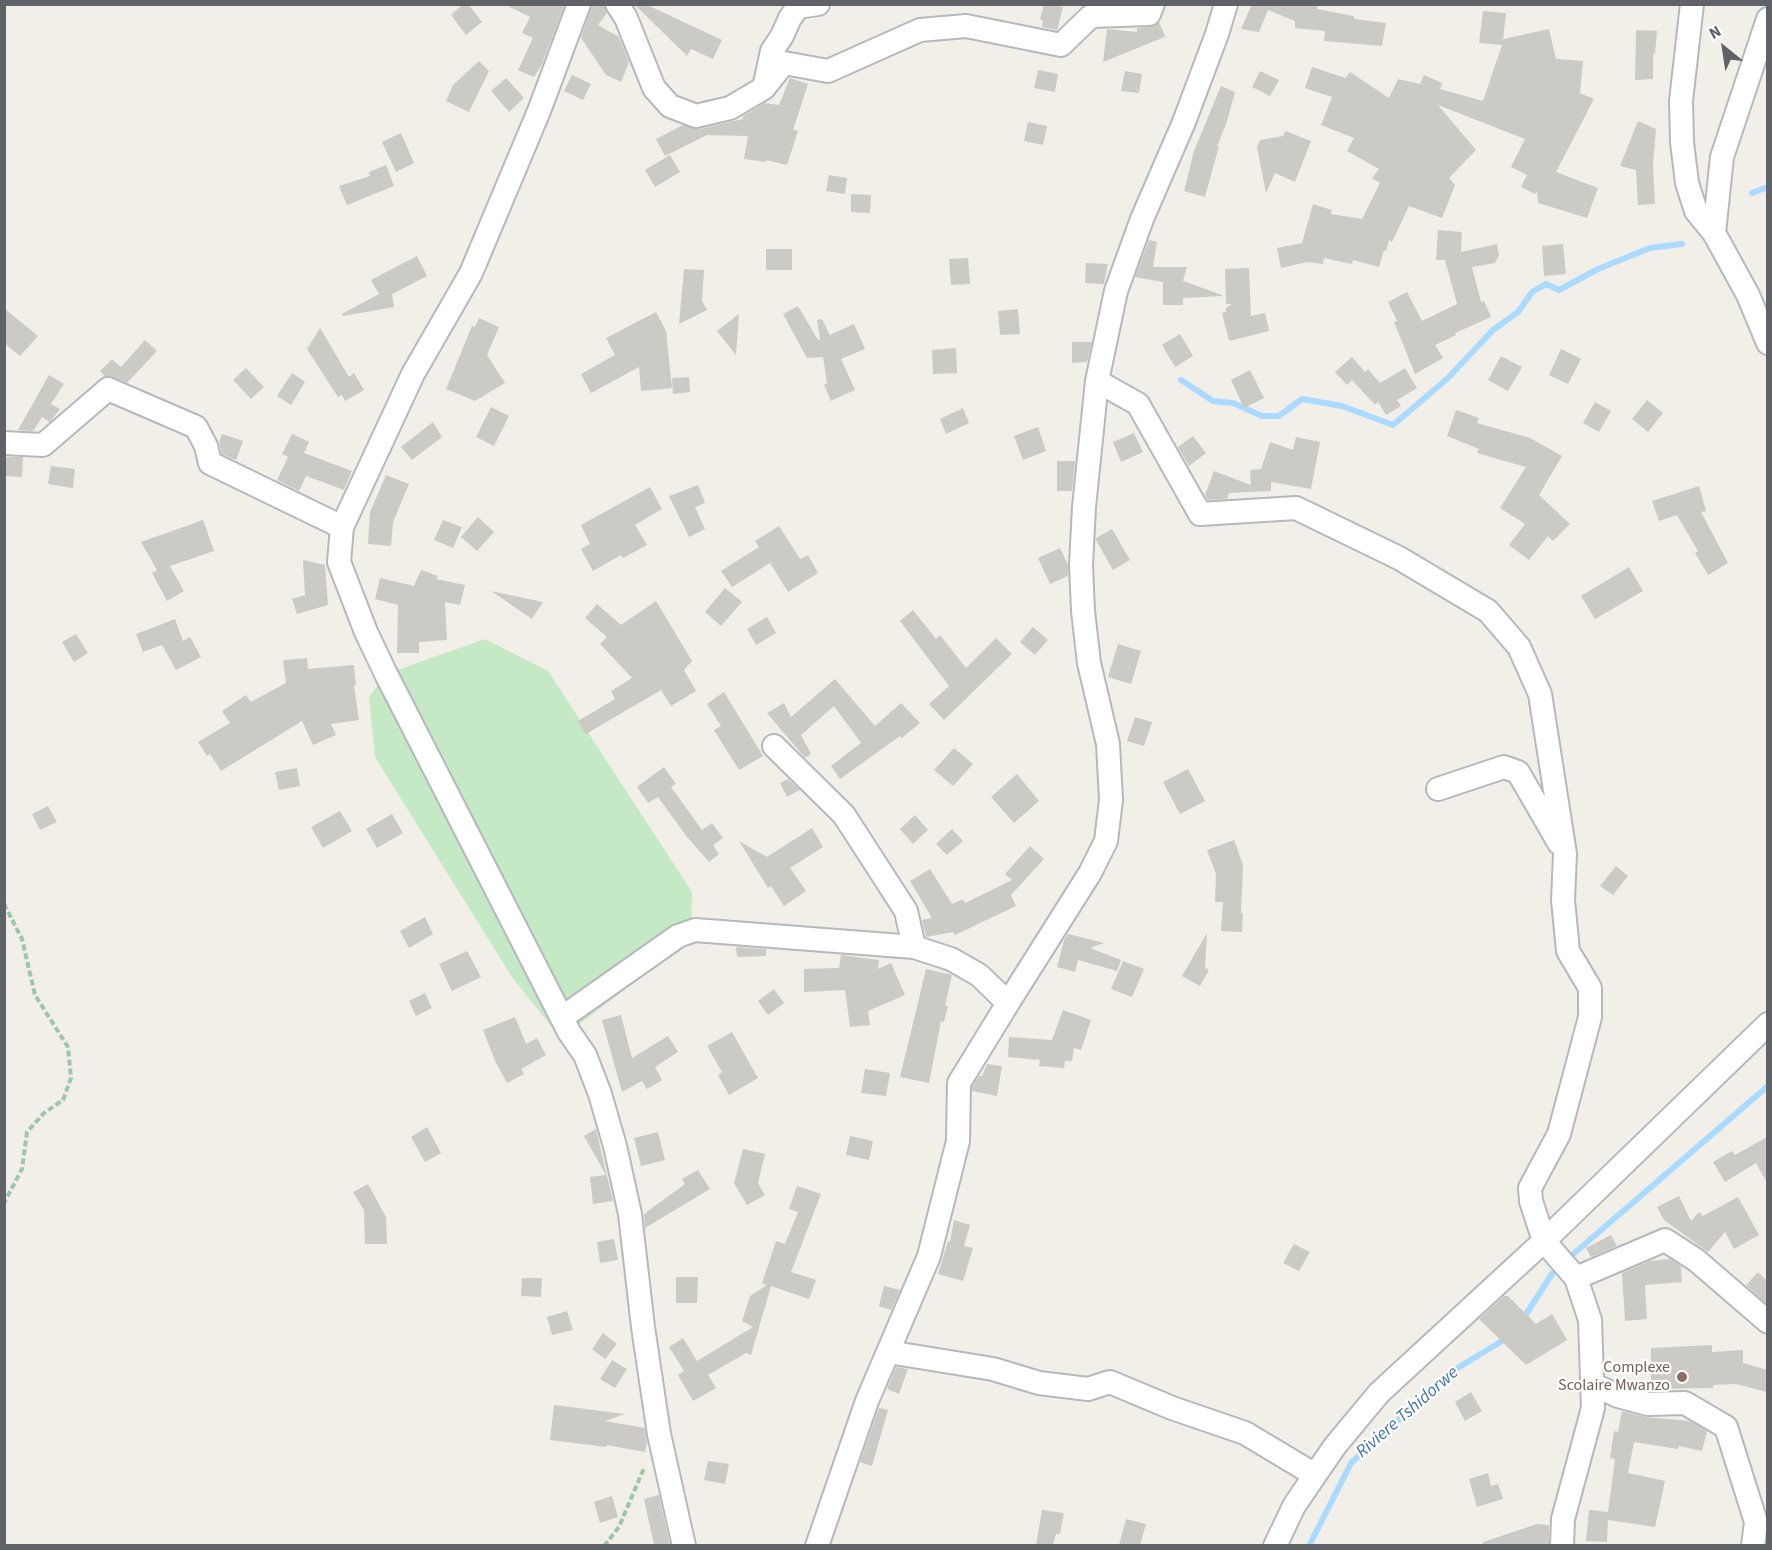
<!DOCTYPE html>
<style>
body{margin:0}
#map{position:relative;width:1772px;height:1550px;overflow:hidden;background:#f1efe8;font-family:"Source Sans 3",sans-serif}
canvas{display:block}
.frame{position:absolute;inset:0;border:6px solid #5f6368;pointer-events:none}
.north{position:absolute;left:1694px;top:18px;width:60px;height:60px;-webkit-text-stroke:4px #fff;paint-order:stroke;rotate:330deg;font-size:16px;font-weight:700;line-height:24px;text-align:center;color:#5f6368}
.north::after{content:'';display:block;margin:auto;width:21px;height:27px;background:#5f6368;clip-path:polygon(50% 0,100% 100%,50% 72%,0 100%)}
</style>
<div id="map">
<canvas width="1772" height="1550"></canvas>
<div class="frame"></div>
<div class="north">N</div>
</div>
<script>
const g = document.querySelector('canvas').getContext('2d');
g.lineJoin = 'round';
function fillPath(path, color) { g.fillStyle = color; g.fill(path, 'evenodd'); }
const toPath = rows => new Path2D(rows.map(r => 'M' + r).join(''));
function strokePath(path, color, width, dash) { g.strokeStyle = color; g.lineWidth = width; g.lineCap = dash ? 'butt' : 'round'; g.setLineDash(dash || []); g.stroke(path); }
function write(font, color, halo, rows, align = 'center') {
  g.font = font + ' "Source Sans 3",sans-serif'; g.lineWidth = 4.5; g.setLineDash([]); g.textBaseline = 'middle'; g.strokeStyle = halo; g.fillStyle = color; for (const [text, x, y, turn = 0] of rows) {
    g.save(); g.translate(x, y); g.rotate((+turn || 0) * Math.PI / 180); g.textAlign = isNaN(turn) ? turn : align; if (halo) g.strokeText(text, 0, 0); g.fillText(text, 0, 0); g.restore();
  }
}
const green = toPath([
 [485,639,548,671,692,892,691,939,569,1032,559,1036,512,977,375,757,369,697,386,674]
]);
const stream = toPath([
 [1752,193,1768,187],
 [1181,380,1213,401,1233,403,1262,416,1279,416,1302,399,1342,406,1393,425,1448,378,1493,330,1518,312,1532,292,1546,284,1559,290,1598,269,1650,248,1682,244],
 [1571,1256,1768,1086],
 [1523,1319,1552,1274],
 [1309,1546,1351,1463,1451,1372,1507,1338]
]);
const building = toPath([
 [463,4,468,4,482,22,466,35,451,15],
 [504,4,559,4,564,7,542,64,534,77,518,70,533,38,522,33,530,17],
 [592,4,604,4,607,13,598,25,619,37,629,62,621,82,606,75,581,38],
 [634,4,645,4,722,40,713,59,691,49,687,56],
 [1044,4,1063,7,1057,30,1042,27,1043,20,1040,19],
 [1252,4,1317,4,1317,9,1354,16,1354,19,1386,23,1382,46,1324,41,1325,31,1295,28,1295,21,1268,10,1259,32,1241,29],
 [1483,11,1506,13,1503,41,1504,39,1549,29,1556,59,1583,61,1580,93,1594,99,1556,172,1598,188,1587,218,1538,203,1537,191,1535,194,1521,187,1527,175,1511,167,1525,139,1438,105,1476,150,1449,178,1455,185,1442,218,1409,206,1392,242,1389,240,1386,251,1384,250,1379,267,1353,260,1352,264,1324,258,1323,264,1307,262,1281,268,1277,248,1302,243,1313,204,1332,210,1331,214,1362,219,1380,183,1372,178,1379,169,1347,151,1354,138,1321,125,1332,97,1305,88,1312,67,1345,78,1350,72,1389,98,1398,79,1420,84,1424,75,1442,83,1440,89,1483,101,1502,45,1479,43],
 [1159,22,1165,36,1167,36,1103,62,1107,29,1137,32,1137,28,1150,27],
 [1636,30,1657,31,1655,54,1653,54,1653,79,1635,80],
 [479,61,489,71,469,112,446,101,453,85],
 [1038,70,1058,74,1055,92,1034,88],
 [1125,71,1142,74,1139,93,1121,91],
 [1260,71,1279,80,1270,96,1252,87],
 [572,75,591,84,583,100,564,91],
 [506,78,524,98,509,112,491,91],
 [790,78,808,84,793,130,798,131,787,165,766,160,766,162,744,159,748,136,707,135,665,156,656,139,683,125,699,129,743,119,743,116,765,103,779,105],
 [1221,86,1235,92,1227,121,1217,147,1219,146,1205,197,1184,191,1194,151],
 [1638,121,1656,129,1653,165,1655,204,1638,205,1636,170,1620,166],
 [1028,122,1047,126,1043,145,1024,141],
 [1285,131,1311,141,1295,182,1275,173,1266,193,1257,147,1260,140,1283,136],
 [401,133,414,163,396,172,382,142],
 [670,155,680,172,655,187,645,170],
 [386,165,394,186,347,205,339,186,370,176,369,172],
 [829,175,847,178,845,194,826,191],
 [851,194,871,195,870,213,851,212],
 [1438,230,1462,232,1461,252,1497,244,1499,255,1495,263,1472,267,1481,302,1484,301,1491,317,1455,333,1456,335,1435,345,1443,358,1415,374,1394,322,1397,321,1388,302,1407,292,1422,321,1457,304,1445,260,1436,260],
 [1149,240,1157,242,1153,267,1187,267,1183,281,1222,295,1222,296,1183,298,1183,305,1163,305,1163,282,1135,277],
 [1563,244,1566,274,1544,276,1542,246],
 [766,249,792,249,792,270,766,270],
 [417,256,427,276,392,294,394,307,343,316,342,314,379,294,371,280],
 [968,258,970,284,951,285,949,259],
 [1086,263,1108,264,1104,284,1085,283],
 [1249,268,1251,316,1265,313,1269,331,1229,341,1222,313,1226,312,1226,308,1232,304,1226,304,1225,269],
 [684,269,704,270,702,301,707,310,679,324],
 [798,306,818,340,820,339,817,320,822,319,830,335,854,324,865,349,841,359,855,390,831,401,824,385,827,383,823,357,807,358,783,314],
 [4,308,38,336,20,356,4,343],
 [1018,309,1020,334,1000,335,998,311],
 [656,312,666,331,672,388,641,391,639,367,591,393,581,374,615,355,606,338],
 [739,314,736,355,717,331],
 [479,318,499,327,487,355,505,383,475,401,446,389,472,326,475,327],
 [320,328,349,377,354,373,364,390,345,401,342,395,338,397,307,349],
 [1180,334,1193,356,1175,367,1162,345],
 [145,340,157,351,127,383,113,377,105,376,100,371,112,359,121,367],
 [1072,342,1092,342,1087,362,1072,363],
 [956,348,957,373,933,374,932,350],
 [1561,349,1581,359,1568,384,1549,375],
 [1501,356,1522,367,1508,391,1488,380],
 [1352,357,1365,372,1368,369,1380,383,1405,368,1417,388,1397,400,1401,406,1386,415,1378,402,1375,405,1352,380,1347,385,1335,372],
 [246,368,264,387,251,399,233,380],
 [1250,370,1264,398,1244,408,1231,380],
 [292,373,305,382,291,405,277,396],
 [49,375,64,384,51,404,60,409,50,422,42,417,33,431,18,430],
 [689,377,690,392,673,394,672,378],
 [1647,400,1663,413,1648,432,1632,419],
 [1595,402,1611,411,1599,432,1583,423],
 [491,407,509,416,494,446,476,437],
 [963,408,969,423,946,434,940,419],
 [1456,410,1479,418,1477,423,1530,438,1562,456,1539,495,1570,524,1553,541,1548,536,1529,560,1509,545,1525,524,1500,508,1526,467,1477,453,1479,449,1447,436],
 [433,422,442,437,412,460,401,447],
 [1038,427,1046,451,1023,460,1014,436],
 [1134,433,1143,452,1121,462,1113,442],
 [222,434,243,441,236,460,222,454,219,442],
 [292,434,309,442,304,453,352,471,344,490,306,476,299,491,277,480,288,457,282,454],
 [1193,436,1206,453,1189,466,1178,447],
 [1296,437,1320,442,1311,489,1271,482,1271,491,1229,493,1227,499,1208,500,1205,495,1214,471,1251,485,1250,470,1261,469,1270,442,1293,450],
 [4,457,23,457,22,477,4,476],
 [1057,461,1075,461,1072,491,1057,491],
 [51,466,75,469,73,488,48,484],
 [386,475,409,484,393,522,391,546,368,544,370,512],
 [698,485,705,503,695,507,705,529,689,537,669,496],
 [1699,486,1706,511,1701,512,1728,563,1708,575,1695,553,1698,551,1677,515,1659,521,1652,501],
 [650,487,662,509,635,525,647,545,623,558,621,555,593,571,581,549,590,544,581,525],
 [478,517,494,532,477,551,461,537],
 [203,520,214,551,170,566,184,591,167,601,152,573,157,570,141,542],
 [443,520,462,527,453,548,434,540],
 [779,526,800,559,808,555,818,573,788,592,770,563,732,587,721,571,759,547,755,541],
 [1112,529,1130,560,1113,570,1096,540,1096,538],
 [1060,548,1068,565,1068,576,1050,584,1038,558],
 [303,560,325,565,328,605,297,614,292,599,305,595],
 [1629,567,1643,591,1595,619,1581,596],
 [421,570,438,576,436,579,465,585,460,605,445,602,447,640,419,642,419,653,397,653,398,605,375,599,380,578,414,586],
 [725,588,742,602,721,626,705,612],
 [491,591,543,602,532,619],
 [656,601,692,661,684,670,696,691,671,706,661,690,586,734,578,721,615,699,611,691,632,678,600,644,607,637,585,618,597,604,621,625],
 [913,610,936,639,940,635,966,668,996,638,1012,654,944,720,929,704,949,686,900,621],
 [767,617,776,633,756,645,747,629],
 [175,619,183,641,190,637,201,657,176,670,162,645,143,652,136,634],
 [1033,627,1048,640,1035,655,1020,642],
 [76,634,88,653,74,662,62,642],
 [1118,644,1141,651,1131,684,1108,677],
 [307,658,308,669,354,665,356,685,354,686,359,720,331,724,336,735,313,745,302,721,221,771,210,754,207,756,198,742,230,723,222,711,246,695,251,702,286,683,283,660],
 [835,679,875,726,901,703,920,723,902,738,900,736,840,779,831,766,861,743,834,706,801,735,811,754,805,758,767,713,784,703,791,717],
 [724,692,763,756,739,770,714,730,721,726,707,704],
 [1135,717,1152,722,1144,746,1127,741],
 [954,748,973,764,953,786,934,770],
 [664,767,676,784,671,787,702,830,712,823,723,838,713,845,719,854,709,862,687,837,658,797,648,803,637,787],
 [297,768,300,786,279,790,275,772],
 [1188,769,1205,801,1180,814,1163,782],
 [1017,774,1039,801,1014,823,991,797],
 [788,779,800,790,787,797,780,783],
 [48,806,57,822,40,830,32,814],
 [340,811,352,831,323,848,311,827],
 [392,814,403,833,377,848,366,829],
 [915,815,928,830,913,844,900,829],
 [812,828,823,847,790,868,806,891,784,906,771,886,768,888,739,841,767,857],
 [952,829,963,841,947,855,936,844],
 [1234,840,1243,865,1241,913,1243,913,1242,932,1221,931,1223,902,1215,902,1216,874,1207,850],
 [1030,846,1044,859,1011,895,1016,906,955,935,953,932,926,937,922,920,932,918,910,881,930,869,952,904,963,899,965,903,1012,880,1005,874],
 [1616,866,1628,876,1613,895,1600,886],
 [425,917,433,934,409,948,400,931],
 [1207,933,1205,968,1209,970,1200,986,1182,976],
 [1068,934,1104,943,1090,948,1121,960,1117,971,1078,960,1075,972,1057,967,1064,940],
 [736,947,766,949,766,956,737,957],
 [467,951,481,977,452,991,439,964],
 [841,955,879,960,878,969,891,963,905,995,868,1011,870,1025,850,1027,845,990,804,992,804,969,839,968],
 [1123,961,1144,969,1132,997,1111,989],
 [926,969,952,975,945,1006,948,1006,944,1022,941,1021,929,1083,900,1077],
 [774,989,784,1003,768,1015,758,1001],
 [425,993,432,1008,416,1016,409,1001],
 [1063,1010,1091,1020,1081,1050,1074,1048,1072,1061,1065,1061,1064,1068,1039,1066,1040,1060,1008,1057,1009,1037,1052,1040],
 [621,1015,632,1058,668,1036,678,1052,655,1067,662,1080,647,1089,642,1081,622,1092,602,1020],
 [515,1017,526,1044,537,1038,546,1055,521,1069,524,1074,507,1083,496,1063,483,1030],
 [732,1032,758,1078,729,1095,718,1075,722,1072,707,1046],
 [987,1064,1002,1066,997,1096,972,1091,972,1087,979,1076,982,1076],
 [865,1069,890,1073,886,1096,861,1093],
 [427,1127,441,1153,425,1162,411,1137],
 [596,1129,613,1201,593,1204,590,1177,606,1175,584,1136],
 [658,1132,665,1160,641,1166,634,1138],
 [850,1136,873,1141,869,1160,846,1155],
 [1767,1137,1767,1183,1756,1163,1725,1182,1713,1162,1732,1151,1735,1155],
 [743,1149,765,1154,758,1183,765,1195,747,1205,734,1183],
 [698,1170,710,1189,645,1228,644,1214,685,1184,682,1179],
 [368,1184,386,1217,387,1244,365,1244,364,1210,353,1192],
 [797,1186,821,1194,791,1272,816,1280,809,1299,771,1286,751,1355,746,1353,708,1375,716,1388,693,1401,678,1375,684,1371,669,1347,683,1338,697,1361,753,1327,742,1321,750,1296,767,1285,762,1283,776,1241,785,1244,798,1212,789,1209],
 [1679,1196,1691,1221,1699,1212,1703,1216,1738,1197,1759,1235,1734,1249,1725,1232,1708,1252,1664,1220,1657,1207],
 [954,1220,970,1225,964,1246,973,1248,963,1281,938,1274,948,1241,950,1242],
 [1611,1235,1617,1246,1591,1257,1586,1248],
 [614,1239,618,1260,600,1263,597,1242],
 [1294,1244,1310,1252,1299,1271,1283,1263],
 [1670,1259,1681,1266,1682,1282,1645,1285,1647,1319,1625,1321,1622,1273,1650,1261],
 [1758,1272,1767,1281,1767,1304,1746,1285],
 [676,1277,698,1277,697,1303,676,1303],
 [522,1278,542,1278,541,1297,521,1296],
 [884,1286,900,1290,891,1310,879,1306],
 [1504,1296,1508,1296,1536,1324,1552,1314,1567,1340,1526,1365,1479,1319],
 [567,1311,573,1330,552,1335,547,1317],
 [603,1333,617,1344,605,1359,592,1349],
 [1712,1345,1712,1352,1743,1350,1743,1363,1767,1370,1767,1392,1736,1384,1713,1385,1713,1388,1651,1389,1651,1348],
 [612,1360,627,1369,615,1388,600,1379],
 [896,1367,908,1369,899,1394,887,1389],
 [1471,1392,1482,1411,1465,1421,1455,1402],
 [554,1405,625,1414,605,1421,645,1428,647,1443,645,1452,607,1445,606,1447,550,1440],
 [879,1408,888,1410,872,1466,860,1462],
 [1622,1411,1645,1417,1690,1421,1707,1431,1702,1451,1679,1446,1678,1449,1634,1442,1628,1473,1665,1481,1655,1527,1608,1520,1607,1542,1586,1541,1589,1510,1608,1512,1615,1459,1610,1458,1614,1431,1618,1432],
 [708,1461,729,1464,725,1484,704,1480],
 [1488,1473,1491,1486,1498,1484,1503,1499,1477,1507,1469,1479],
 [659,1495,670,1545,654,1545,644,1499],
 [612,1496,618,1517,600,1523,594,1502],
 [1042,1510,1064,1513,1060,1534,1056,1534,1053,1545,1036,1545],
 [1126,1519,1146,1524,1140,1545,1119,1545],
 [1537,1524,1549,1525,1549,1545,1483,1545,1483,1542]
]);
const path = toPath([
 [4,904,22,939,35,995,68,1047,71,1078,63,1100,44,1113,27,1132,22,1169,4,1203],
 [604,1546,619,1527,644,1468]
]);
const street = toPath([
 [579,4,539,111,471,273,413,374,342,527,339,562,366,632,386,674,569,1032,585,1055,600,1094,615,1146,630,1214,643,1327,659,1434,684,1546],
 [617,4,626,18,654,88,670,106,696,116,730,108,764,88,772,51,782,36,790,18,798,7,818,4],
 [1692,4,1681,101,1682,142,1687,183,1696,211,1714,233,1748,295,1768,343],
 [764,88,784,63,828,71,920,30,966,26,1061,45,1091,16,1149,14,1153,4],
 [1714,233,1722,157,1768,19],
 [1097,381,1138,404,1200,514,1296,508,1399,558,1488,611,1519,647,1540,694,1565,854,1563,900,1568,951,1590,988,1590,1017,1559,1134,1530,1188,1531,1201,1544,1241,1576,1278,1590,1320,1593,1408,1563,1519,1562,1546],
 [4,443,43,445,108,389,196,427,206,446,210,463,342,527],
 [774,746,844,815,906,911,914,947],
 [1438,789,1504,767,1518,772,1559,843],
 [563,1017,678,936,695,930,914,947,951,959,979,975,1008,1003,1090,873,1106,841,1111,800,1108,744,1089,663,1083,611,1081,565,1084,507,1097,381,1116,291,1142,219,1184,122,1217,34,1226,4],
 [1576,1278,1665,1240,1696,1260,1768,1322],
 [888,1352,993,1369,1039,1383,1088,1389,1110,1382,1172,1408,1245,1433,1315,1475],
 [1592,1384,1618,1396,1648,1404,1685,1403,1726,1427,1756,1522,1753,1546],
 [817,1546,867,1401,929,1256,958,1141,959,1083,1008,1003],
 [1275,1546,1294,1506,1315,1475,1335,1446,1379,1393,1544,1241,1768,1024]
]);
const markers = [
 [1682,1377,6,"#8d6e63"]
];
const educationNames = [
 ["Complexe",1670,1368],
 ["Scolaire Mwanzo",1670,1386]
];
const waterNames = [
 ["Riviere Tshidorwe",1408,1413,-41]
];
fillPath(green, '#c5e8c5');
strokePath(stream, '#aadaff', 6);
fillPath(building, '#cccac5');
strokePath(street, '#b5b8bc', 26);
strokePath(path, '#9cc7a9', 4, [6, 3]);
strokePath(street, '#fff', 22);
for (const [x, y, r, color] of markers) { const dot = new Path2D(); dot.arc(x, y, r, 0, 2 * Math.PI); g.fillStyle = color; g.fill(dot); strokePath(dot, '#fff', 2); }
write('16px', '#785e54', '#fff', educationNames, 'right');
write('italic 18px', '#4174aa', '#fff', waterNames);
</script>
